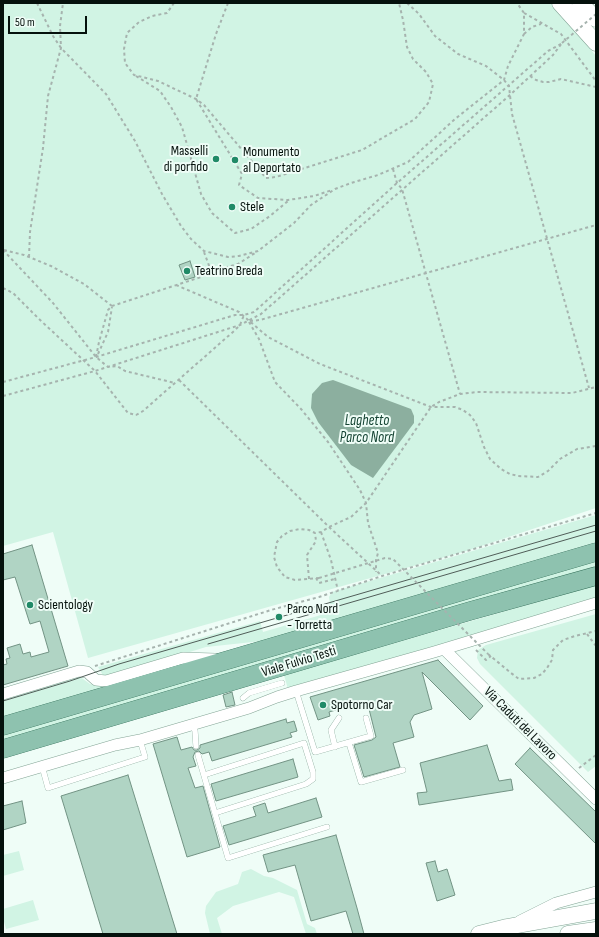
<!DOCTYPE html>
<style>
body{margin:0}
#map{position:relative;width:599px;height:937px;overflow:hidden;background:#effdf7;font-family:"Sofia Sans Condensed",sans-serif}
canvas{display:block}
.frame{position:absolute;inset:0;border:4px solid #05110c;pointer-events:none}
.scale{position:absolute;left:8px;top:16px;width:79px;height:18px;box-sizing:border-box;border:2px solid #05110c;border-top:0;padding-left:5px;font-size:12px;line-height:14px;white-space:nowrap;color:#05110c;-webkit-text-stroke:3px #effdf7;paint-order:stroke}
</style>
<div id="map">
<canvas width="599" height="937"></canvas>
<div class="frame"></div>
<div class="scale">50 m</div>
</div>
<script>
const g = document.querySelector('canvas').getContext('2d');
g.lineJoin = 'round';
function fillPath(path, color) { g.fillStyle = color; g.fill(path, 'evenodd'); }
const toPath = rows => new Path2D(rows.map(r => 'M' + r).join(''));
function strokePath(path, color, width, dash) { g.strokeStyle = color; g.lineWidth = width; g.lineCap = dash ? 'butt' : 'round'; g.setLineDash(dash || []); g.stroke(path); }
function write(font, color, halo, rows, align = 'center') {
  g.font = font + ' "Sofia Sans Condensed",sans-serif'; g.lineWidth = 4; g.setLineDash([]); g.textBaseline = 'middle'; g.strokeStyle = halo; g.fillStyle = color; for (const [text, x, y, turn = 0] of rows) {
    g.save(); g.translate(x, y); g.rotate((+turn || 0) * Math.PI / 180); g.textAlign = isNaN(turn) ? turn : align; if (halo) g.strokeText(text, 0, 0); g.fillText(text, 0, 0); g.restore();
  }
}
const green = toPath([
 [3,3,553,3,596,56,596,508,466,551,88,658,53,532,3,546],
 [596,515,596,542,262,641,206,647,108,677,104,677,98,667,260,621,263,632,331,612,329,597,332,592],
 [596,560,596,568,3,742,3,734],
 [596,585,596,599,288,689,284,675],
 [596,614,596,766,588,772,480,664,477,658,478,650,486,645],
 [178,663,179,666,3,718,3,697,79,676,90,684,100,686],
 [19,851,24,870,3,876,3,855],
 [251,869,264,876,273,878,297,890,307,924,315,928,317,934,306,934,294,897,279,892,233,906,217,918,222,934,210,934,205,913,206,906,216,892,238,884,242,872],
 [33,900,39,920,6,929,3,918,3,909]
]);
const water = toPath([
 [333,380,411,409,414,416,414,423,373,478,351,465,318,422,311,408,312,394,322,383]
]);
const building = toPath([
 [190,261,195,277,185,280,179,265,190,261],
 [32,545,68,666,3,685,3,665,7,664,6,659,10,658,7,648,20,644,23,654,30,652,31,657,49,652,40,621,30,624,15,577,3,580,3,554,32,545],
 [438,660,483,706,470,720,422,672,432,709,414,715,410,722,414,737,393,743,400,767,364,777,354,745,372,740,376,737,367,701,329,712,330,716,318,720,310,697,438,660],
 [232,692,235,705,226,707,223,695,232,692],
 [286,719,287,723,294,721,297,731,290,733,292,737,212,761,209,752,202,754,199,751,195,752,193,757,196,766,188,768,195,788,203,786,220,847,187,857,153,744,177,737,181,750,192,747,194,750,197,750,200,748,200,745,286,719],
 [487,745,499,781,511,779,513,790,419,805,417,793,427,792,420,763,487,745],
 [530,748,596,812,596,844,515,764,530,748],
 [293,759,298,777,216,801,211,784,293,759],
 [128,775,177,934,103,934,61,796,128,775],
 [316,798,322,817,229,845,223,826,256,816,253,807,265,803,268,813,316,798],
 [22,801,26,823,3,830,3,806,22,801],
 [336,835,357,908,364,934,353,934,346,911,311,921,295,865,268,872,263,855,336,835],
 [435,861,438,872,447,869,455,895,437,901,426,863,435,861]
]);
const path = toPath([
 [37,3,53,36,61,48,106,94,135,141,162,194,181,226,191,239,204,251,228,257,239,256,258,251,294,223,311,205,335,189,351,183,378,175,408,162,455,119,504,80,508,66,524,34,524,13,517,3],
 [174,3,167,13,152,16,139,22,127,33,124,49,125,63,134,75,158,81,196,99,204,105,266,178,276,177,362,150,415,119,429,102,433,84,426,72,413,59,407,47,403,20,399,3],
 [228,3,216,34,196,99,242,174,239,185,258,198,288,200,314,196,332,190],
 [407,3,419,14,435,36,458,54,486,66,504,80,509,86,512,114,589,388],
 [524,13,561,34,596,81],
 [524,34,532,27,541,24],
 [136,76,160,91,171,107,182,127,201,194,212,213,235,233,251,229,270,216,288,201],
 [530,76,536,80,543,82,549,82,561,79,596,87],
 [393,169,397,183,402,189,460,394],
 [3,250,53,303,96,357,108,367,117,366,125,371,175,383],
 [4,250,24,255,51,266,84,284,112,306],
 [204,252,211,271],
 [29,257,30,232,43,148,48,96,61,48,60,26,63,3],
 [176,285,239,312,268,337,320,364,431,407,455,407,463,410,470,415,476,423,484,447,490,459,501,469,510,474,518,476,538,477,548,471,560,459,577,449,596,446],
 [3,288,13,293,39,319,95,371,128,413,136,415,143,411,234,331,240,325,244,315],
 [250,321,260,320,596,225],
 [249,322,259,339,275,382,301,409,328,442,360,490,366,503,368,523,378,553,376,560,376,572],
 [98,354,108,332,112,307],
 [96,357,99,342,108,310,112,306,201,277,211,271,238,264,255,253],
 [179,380,329,527,382,576],
 [3,382,96,357,235,315,244,315,254,312,397,183,548,51,561,44],
 [3,396,95,371,240,325,261,314,511,94,553,55,562,43],
 [321,532,331,560,338,591],
 [316,578,319,583,335,579],
 [319,578,295,580,285,577,277,567,274,557,277,542,282,536,290,531,300,529,309,530,315,533,321,532,329,527,351,517,366,503,431,407,439,402,460,394,477,392,572,393,596,387],
 [309,579,307,555,316,541,315,533],
 [587,634,596,646],
 [476,650,486,660,491,656],
 [488,654,511,673,519,679,534,678,542,674,547,668,552,660,553,650,563,640,575,636,596,631],
 [95,666,271,610,319,597,382,576,596,513],
 [579,768,596,755]
]);
const lane = toPath([
 [296,691,315,752,371,736,366,718],
 [243,698,249,693,282,683],
 [193,724,195,731,196,746],
 [349,743,361,782,403,770],
 [335,747,331,730,339,718],
 [198,755,228,858,327,827],
 [42,766,48,788,145,757,140,740],
 [204,775,304,743,313,772,313,779,306,784,215,813]
]);
const street = toPath([
 [444,649,596,799],
 [3,694,79,671,87,672,96,680,106,681,183,658,215,659],
 [3,778,115,745,140,740,249,708,277,697,296,691,434,652,596,603],
 [520,921,556,903,596,892]
]);
const secondary = toPath([
 [560,3,596,43],
 [580,3,596,19],
 [479,934,507,927,596,911],
 [568,934,596,930]
]);
const primary = toPath([
 [3,726,596,552],
 [3,749,470,611,596,576]
]);
const tram = toPath([
 [208,644,596,531],
 [3,701,70,681,119,664,596,525]
]);
const pathBridge = toPath([
 [562,43,596,14],
 [319,578,385,558,393,559,488,654]
]);
const markers = [
 [216,159,4,"#208a67"],
 [235,160,4,"#208a67"],
 [232,207,4,"#208a67"],
 [187,271,4,"#208a67"],
 [30,605,4,"#208a67"],
 [279,617,4,"#208a67"],
 [323,705,4,"#208a67"]
];
const poiNames = [
 ["Masselli",208,151,"right"],
 ["di porfido",208,167,"right"],
 ["Monumento",243,152],
 ["al Deportato",243,168],
 ["Stele",240,207],
 ["Teatrino Breda",195,271],
 ["Scientology",38,605],
 ["Parco Nord",287,609],
 ["- Torretta",287,625],
 ["Spotorno Car",331,705]
];
const streetNames = [
 ["Viale Fulvio Testi",299,662,-17],
 ["Via Caduti del Lavoro",520,724,45]
];
const waterNames = [
 ["Laghetto",367,421],
 ["Parco Nord",367,438]
];
fillPath(green, '#d1f4e4');
fillPath(water, '#8caf9f');
fillPath(building, '#b0d4c4');
strokePath(building, '#729384', 1);
strokePath(lane, '#84a596', 6);
strokePath(street, '#84a596', 12);
strokePath(secondary, '#84a596', 17);
strokePath(primary, '#2d6953', 19);
strokePath(path, '#a6b3ae', 2, [3, 3]);
strokePath(lane, '#fff', 5.5);
strokePath(street, '#fff', 11);
strokePath(secondary, '#fff', 16);
strokePath(primary, '#8ec2af', 18);
strokePath(tram, '#505d58', 1);
strokePath(pathBridge, '#a6b3ae', 2, [3, 3]);
for (const [x, y, r, color] of markers) { const dot = new Path2D(); dot.arc(x, y, r, 0, 2 * Math.PI); g.fillStyle = color; g.fill(dot); strokePath(dot, '#effdf7', 1.5); }
write('14px', '#05110c', '#effdf7', poiNames, 'left');
write('14px', '#05110c', '#effdf7', streetNames);
write('italic 15px', '#144332', '#effdf7', waterNames);
</script>
